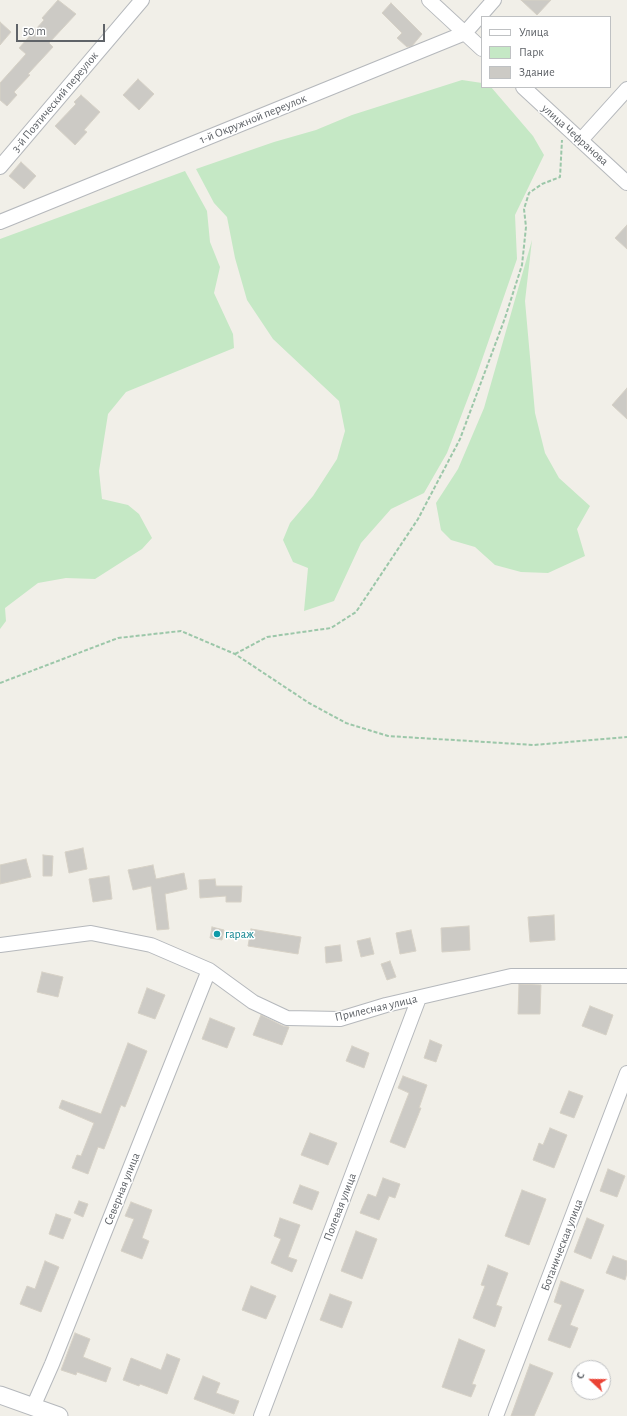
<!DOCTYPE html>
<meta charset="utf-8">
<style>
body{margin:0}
#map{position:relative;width:627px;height:1416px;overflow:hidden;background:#f1efe8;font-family:"Alegreya Sans",sans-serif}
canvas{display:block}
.legend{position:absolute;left:481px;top:16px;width:130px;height:72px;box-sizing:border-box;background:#fff;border:1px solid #bfc1c3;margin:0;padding:5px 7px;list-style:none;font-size:12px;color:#5f6368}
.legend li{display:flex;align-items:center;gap:8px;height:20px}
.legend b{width:20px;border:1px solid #bfc1c3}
.north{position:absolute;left:571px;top:1360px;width:40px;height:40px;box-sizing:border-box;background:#fff;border:1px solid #bfc1c3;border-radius:50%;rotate:292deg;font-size:11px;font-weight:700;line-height:16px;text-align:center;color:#5f6368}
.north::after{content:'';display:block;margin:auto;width:14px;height:18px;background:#ea4335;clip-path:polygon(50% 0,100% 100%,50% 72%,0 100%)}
.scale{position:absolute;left:16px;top:24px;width:89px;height:18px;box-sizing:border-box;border:2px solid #5f6368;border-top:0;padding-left:5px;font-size:12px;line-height:14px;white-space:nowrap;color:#5f6368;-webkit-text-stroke:3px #fff;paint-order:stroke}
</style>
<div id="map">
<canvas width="627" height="1416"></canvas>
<ul class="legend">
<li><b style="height:5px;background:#fff"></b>Улица</li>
<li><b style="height:11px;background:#c5e8c5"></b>Парк</li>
<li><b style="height:11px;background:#cccac5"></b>Здание</li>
</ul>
<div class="north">С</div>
<div class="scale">50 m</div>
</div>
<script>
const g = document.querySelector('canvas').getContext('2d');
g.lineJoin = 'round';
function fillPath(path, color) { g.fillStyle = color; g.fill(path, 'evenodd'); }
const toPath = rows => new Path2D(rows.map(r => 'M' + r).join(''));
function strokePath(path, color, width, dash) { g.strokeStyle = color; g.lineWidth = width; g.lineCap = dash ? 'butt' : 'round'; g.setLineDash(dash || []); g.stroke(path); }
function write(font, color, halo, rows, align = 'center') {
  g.font = font + ' "Alegreya Sans",sans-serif'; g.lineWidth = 3; g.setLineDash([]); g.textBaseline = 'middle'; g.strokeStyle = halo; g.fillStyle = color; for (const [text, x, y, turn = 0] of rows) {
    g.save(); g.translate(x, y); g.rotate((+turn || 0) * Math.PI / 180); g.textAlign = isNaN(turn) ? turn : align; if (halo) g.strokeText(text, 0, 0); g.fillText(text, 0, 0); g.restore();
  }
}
const green = toPath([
 [462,80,482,83,482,87,491,87,533,136,544,155,515,215,517,259,476,377,447,453,424,493,391,509,361,543,334,601,304,611,308,568,293,562,283,540,290,523,313,496,337,459,345,431,339,401,273,339,247,300,235,258,227,217,214,203,196,169,274,142,316,130,352,115],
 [185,171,207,211,210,242,220,267,214,293,233,334,234,348,126,392,108,414,99,471,102,499,128,505,139,514,152,538,142,549,95,579,66,578,38,583,5,608,6,621,0,629,0,239],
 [532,240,525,301,535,413,545,453,559,478,590,506,577,529,585,556,548,573,521,572,495,565,475,547,451,540,441,530,436,503,458,469,484,408]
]);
const building = toPath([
 [58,0,76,14,49,43,53,47,28,74,30,75,14,92,17,95,7,106,0,100,0,83,26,54,19,48,44,20,42,18,58,0],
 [521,0,551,0,537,15,521,0],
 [391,3,422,34,412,46,407,47,397,38,402,33,382,13,391,3],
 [0,22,11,32,0,45,0,22],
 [138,79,154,94,139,110,123,95,138,79],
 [81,95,100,112,84,130,87,132,75,145,55,126,76,104,74,102,81,95],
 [21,162,36,176,24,189,9,176,21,162],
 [627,225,627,249,615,238,627,225],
 [627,388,627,419,612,405,627,388],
 [83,848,87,869,69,873,65,852,83,848],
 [43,855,53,856,52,876,43,876,43,855],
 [26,859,31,877,0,884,0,865,26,859],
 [153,865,156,879,184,873,187,889,165,894,169,929,157,930,151,886,133,890,128,870,153,865],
 [109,876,112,899,93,902,89,879,109,876],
 [215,879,216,886,242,886,241,902,226,902,226,896,200,898,199,880,215,879],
 [554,915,555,940,530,942,528,917,554,915],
 [469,926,470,950,442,952,441,928,469,926],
 [212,927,224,930,222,940,210,938,212,927],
 [251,929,301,937,298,954,248,946,251,929],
 [411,930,416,951,400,954,396,933,411,930],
 [370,938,374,954,361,957,357,941,370,938],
 [340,945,342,961,326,963,325,947,340,945],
 [390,961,396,977,387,980,381,964,390,961],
 [42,972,63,977,58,997,37,992,42,972],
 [519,984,541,985,540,1014,518,1014,519,984],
 [147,988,165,995,155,1019,138,1013,147,988],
 [590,1006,613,1015,606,1035,582,1026,590,1006],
 [261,1015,283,1026,289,1027,282,1045,253,1035,261,1015],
 [210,1018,235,1028,227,1048,202,1039,210,1018],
 [430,1040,442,1045,436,1062,424,1058,430,1040],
 [128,1043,147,1051,125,1107,121,1105,104,1149,98,1147,88,1174,72,1168,77,1155,81,1156,94,1123,59,1108,62,1100,101,1114,128,1043],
 [352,1046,369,1053,364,1068,346,1061,352,1046],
 [403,1076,427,1085,419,1108,421,1108,405,1148,390,1142,409,1093,398,1088,403,1076],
 [569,1091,583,1096,574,1118,560,1113,569,1091],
 [550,1128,567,1135,554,1168,533,1160,539,1143,543,1145,550,1128],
 [310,1133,337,1143,328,1165,301,1155,310,1133],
 [608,1169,625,1176,617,1197,600,1191,608,1169],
 [383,1178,400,1184,395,1198,389,1196,379,1220,360,1213,368,1194,376,1197,383,1178],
 [300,1185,319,1192,312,1210,293,1203,300,1185],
 [522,1190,546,1199,529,1245,505,1236,522,1190],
 [79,1201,88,1204,83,1217,74,1213,79,1201],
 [131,1202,152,1210,142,1238,149,1241,142,1259,121,1251,134,1219,125,1216,131,1202],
 [56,1214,71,1219,63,1239,49,1234,56,1214],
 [280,1218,300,1225,288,1257,297,1260,292,1272,271,1263,281,1239,274,1236,280,1218],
 [587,1218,604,1225,591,1259,574,1252,587,1218],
 [356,1231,377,1239,362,1279,341,1271,356,1231],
 [613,1256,627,1261,627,1273,625,1280,606,1273,613,1256],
 [45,1261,59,1267,41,1312,20,1304,27,1286,35,1289,45,1261],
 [488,1265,508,1273,496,1305,502,1307,495,1327,473,1318,485,1286,481,1285,488,1265],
 [561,1281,584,1290,570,1325,578,1328,570,1348,548,1340,562,1305,554,1302,561,1281],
 [251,1286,276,1296,266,1319,242,1310,251,1286],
 [330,1294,352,1302,342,1328,320,1320,330,1294],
 [75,1333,90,1339,83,1357,111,1368,106,1382,77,1372,76,1375,61,1370,75,1333],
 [459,1339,485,1350,472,1384,476,1385,471,1397,442,1387,459,1339],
 [167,1354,180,1359,167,1394,140,1384,139,1386,123,1380,131,1358,161,1370,167,1354],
 [530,1364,553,1373,534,1416,511,1416,530,1364],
 [203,1376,220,1383,216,1393,239,1401,234,1414,194,1399,203,1376]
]);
const path = toPath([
 [235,654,267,637,331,628,356,612,418,519,460,439,505,318,522,265,526,227,524,209,529,193,542,184,560,177,562,140],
 [0,683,118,638,181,631,235,654,309,703,346,723,388,736,534,745,627,737]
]);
const minor = toPath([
 [429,0,482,49],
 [523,87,627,183],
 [581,140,627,89],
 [0,167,142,0],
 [0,222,465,33,494,0],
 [0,945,91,933,151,945,209,970,253,1002,287,1018,340,1019,386,1005,511,976,627,976],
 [33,1407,52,1364,209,970],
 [261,1416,419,998],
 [496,1416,627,1073]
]);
const tertiary = toPath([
 [0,1395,59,1416]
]);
const markers = [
 [217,934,4,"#0f9aa8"]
];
const streetNames = [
 ["3-й Поэтический переулок",55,102,-50],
 ["1-й Окружной переулок",253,119,-22],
 ["улица Чефранова",575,135,42],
 ["Прилесная улица",376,1008,-13],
 ["Северная улица",122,1189,-68],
 ["Полевая улица",340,1207,-69],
 ["Ботаническая улица",562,1245,-69]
];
const cultureNames = [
 ["гараж",225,934]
];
fillPath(green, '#c5e8c5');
fillPath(building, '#cccac5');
strokePath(building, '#d6d1c6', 1);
strokePath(minor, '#b5b8bc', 16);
strokePath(tertiary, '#b5b8bc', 19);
strokePath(path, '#9cc7a9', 2, [4, 2]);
strokePath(minor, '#fff', 14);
strokePath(tertiary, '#fff', 17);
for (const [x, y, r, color] of markers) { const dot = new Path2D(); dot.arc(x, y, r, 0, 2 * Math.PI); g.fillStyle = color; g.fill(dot); strokePath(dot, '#fff', 1.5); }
write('12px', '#5f6368', '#fff', streetNames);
write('12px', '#0d838f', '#fff', cultureNames, 'left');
</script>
